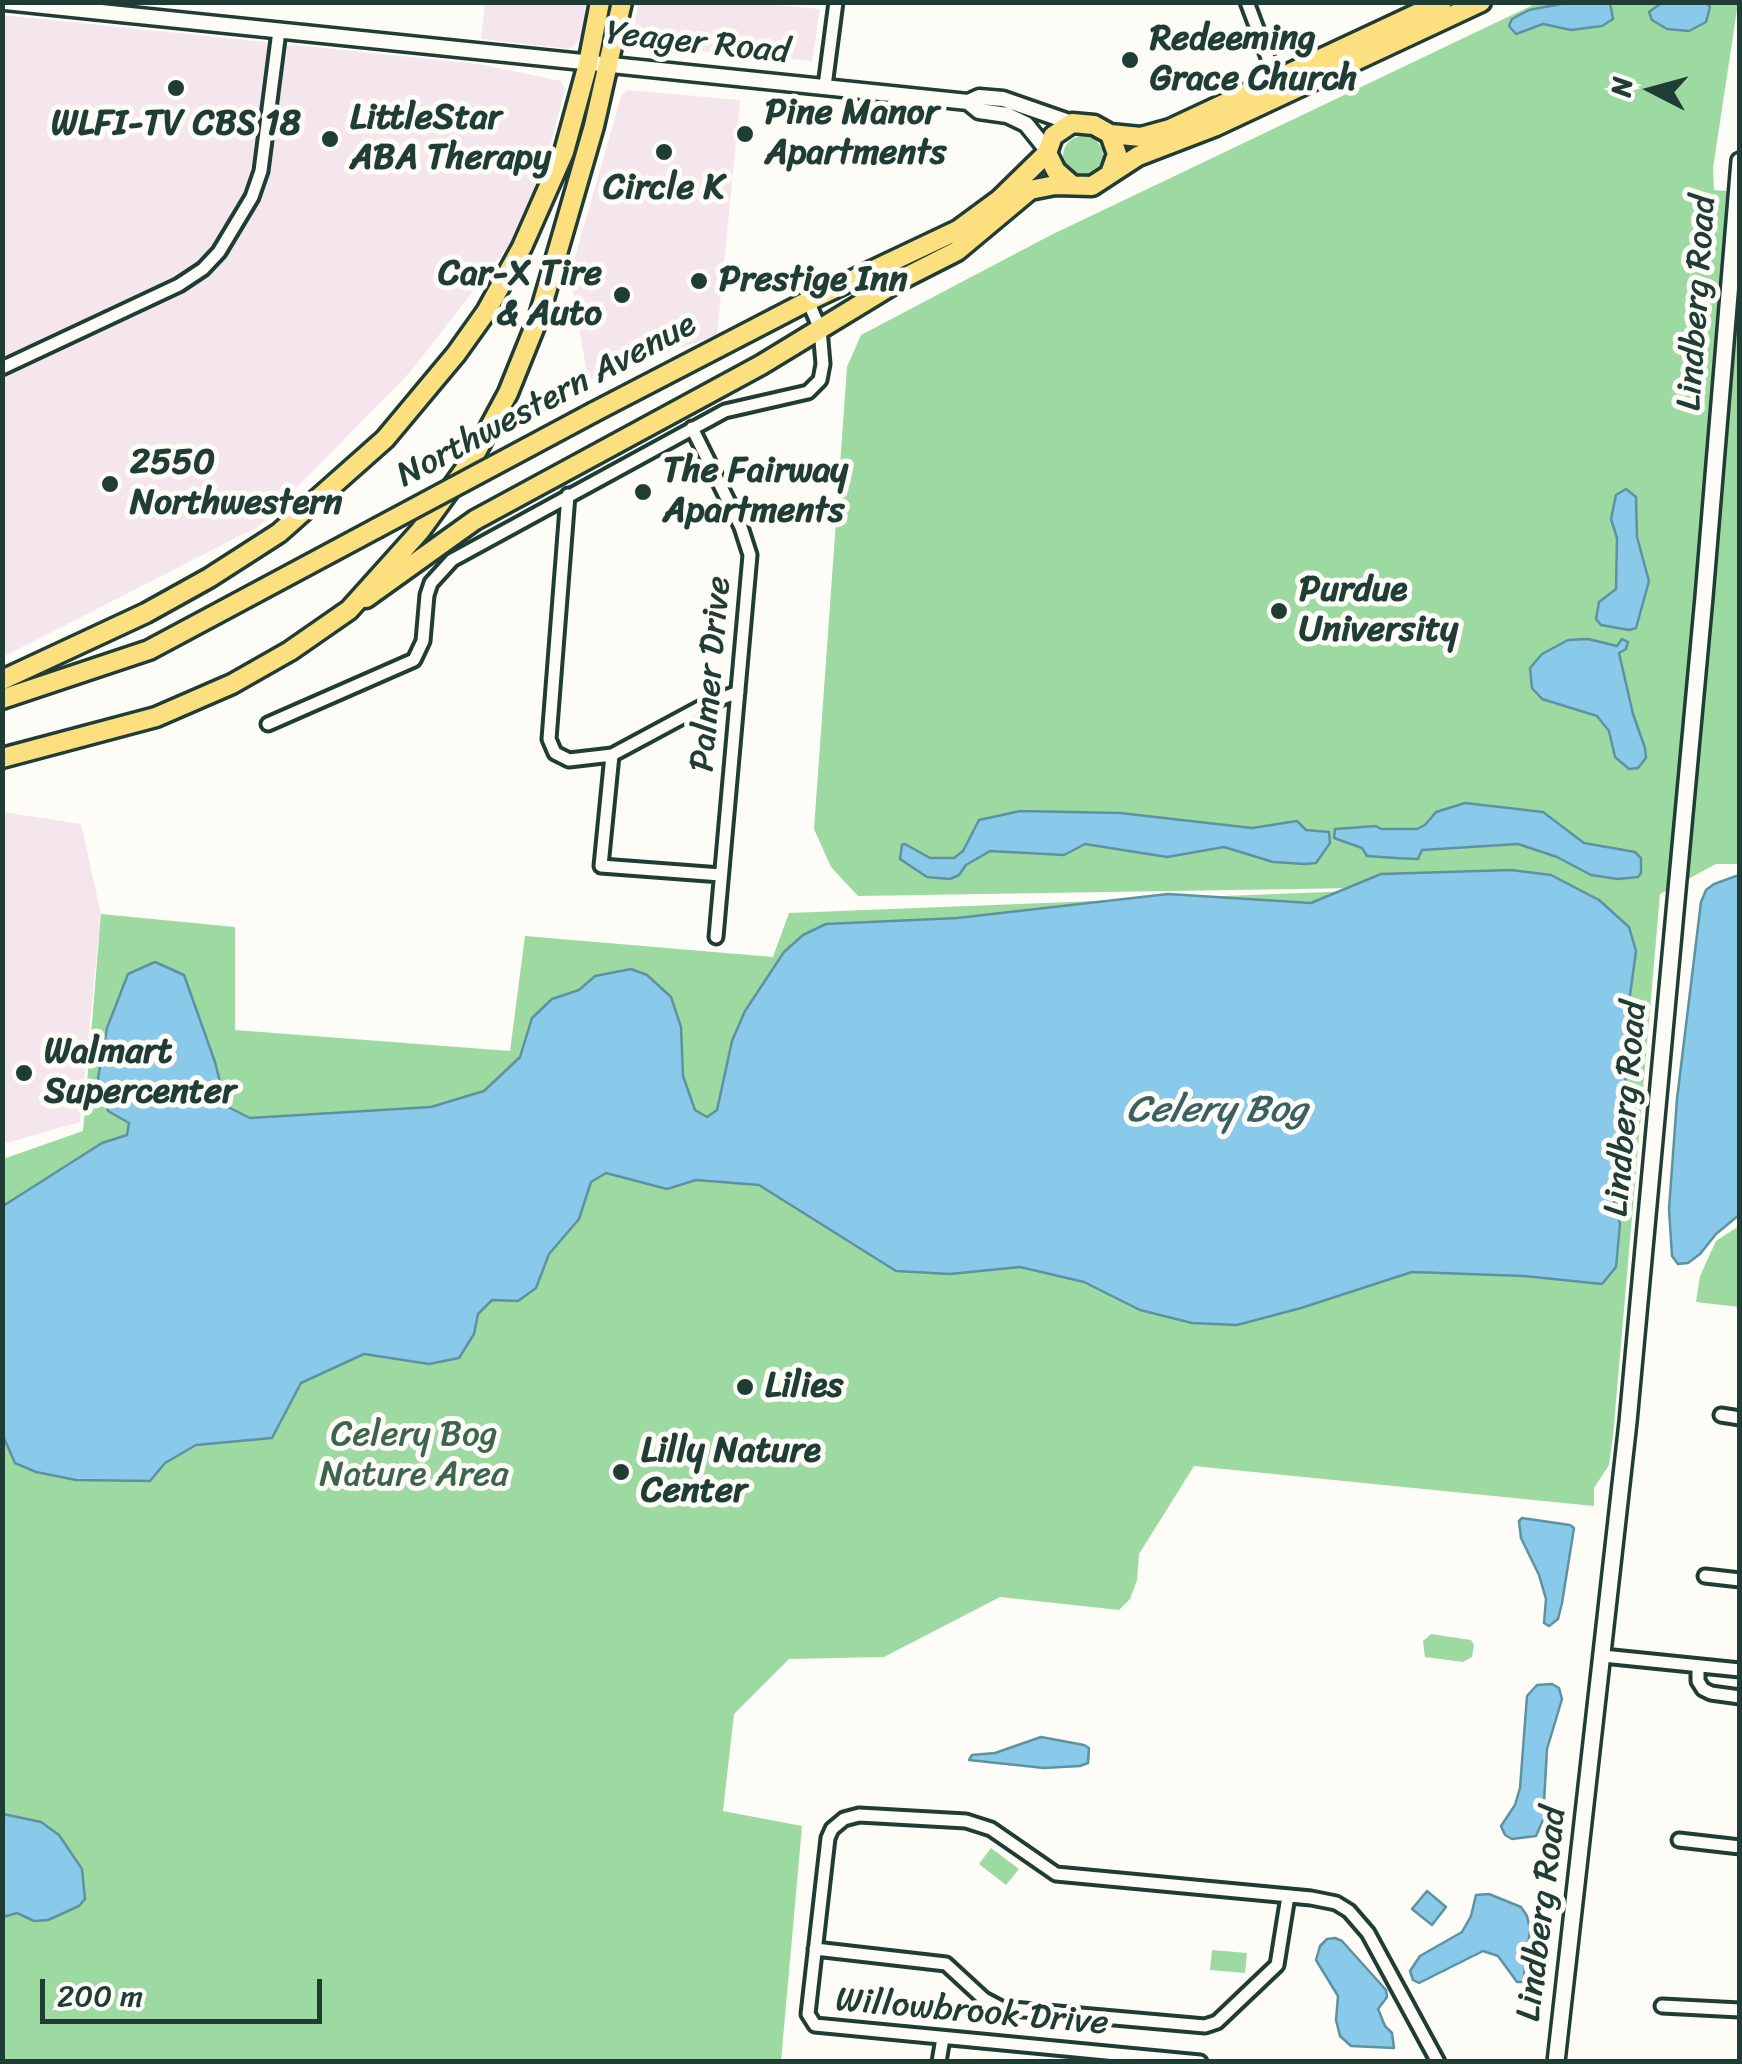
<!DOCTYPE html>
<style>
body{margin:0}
#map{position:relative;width:1742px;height:2064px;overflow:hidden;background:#fdfcf7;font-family:Sriracha,sans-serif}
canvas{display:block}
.frame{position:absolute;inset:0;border:5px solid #1f3d34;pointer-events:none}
.north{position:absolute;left:1602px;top:40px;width:100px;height:100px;-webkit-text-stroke:8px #fdfcf7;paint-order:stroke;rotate:276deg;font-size:28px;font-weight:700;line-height:40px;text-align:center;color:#1f3d34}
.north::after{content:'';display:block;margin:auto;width:35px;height:45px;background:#1f3d34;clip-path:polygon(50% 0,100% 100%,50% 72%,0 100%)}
.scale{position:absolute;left:40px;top:1979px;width:282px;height:45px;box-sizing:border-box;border:5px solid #1f3d34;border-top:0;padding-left:12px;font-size:30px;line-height:35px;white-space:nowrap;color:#1f3d34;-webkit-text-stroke:8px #fdfcf7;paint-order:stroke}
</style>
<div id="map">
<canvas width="1742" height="2064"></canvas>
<div class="frame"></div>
<div class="north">N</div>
<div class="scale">200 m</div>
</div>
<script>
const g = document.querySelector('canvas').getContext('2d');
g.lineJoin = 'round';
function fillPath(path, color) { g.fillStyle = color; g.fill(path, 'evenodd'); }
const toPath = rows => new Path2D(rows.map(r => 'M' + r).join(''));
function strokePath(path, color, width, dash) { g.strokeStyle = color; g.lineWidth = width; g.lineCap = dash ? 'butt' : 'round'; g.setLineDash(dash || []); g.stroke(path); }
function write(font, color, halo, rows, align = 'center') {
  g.font = font + ' Sriracha,sans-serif'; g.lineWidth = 10; g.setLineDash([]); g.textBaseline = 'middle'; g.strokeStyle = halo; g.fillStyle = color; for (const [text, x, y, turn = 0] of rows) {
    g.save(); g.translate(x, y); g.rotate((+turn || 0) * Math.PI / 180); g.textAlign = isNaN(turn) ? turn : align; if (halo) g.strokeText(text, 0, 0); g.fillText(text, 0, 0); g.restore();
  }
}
const built = toPath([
 [485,3,485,2,588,3,581,38,570,49,481,39],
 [754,3,820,9,812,61,639,46,633,40,638,3],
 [3,15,479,64,561,81,565,89,543,175,514,239,411,371,259,526,3,657],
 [627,90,740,100,717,335,588,380,570,275,621,96],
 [3,812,81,824,101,914,80,1122,3,1144]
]);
const green = toPath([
 [1537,3,1738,3,1713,168,1714,190,1740,192,1739,864,1716,864,1660,894,1613,1436,1609,1465,1594,1488,1594,1506,1194,1466,1139,1554,1137,1580,1130,1599,1119,1610,1000,1597,884,1657,789,1659,734,1714,723,1811,802,1826,781,2061,3,2061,3,1159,83,1131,101,914,235,927,235,1030,510,1051,525,936,773,957,789,913,1481,886,858,896,831,867,814,829,847,367,861,335,1051,235],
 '1063 156a20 20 0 1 1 40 0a20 20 0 1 1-40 0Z',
 [1739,1226,1739,1307,1696,1302,1700,1276,1716,1241],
 [1431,1634,1471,1640,1474,1645,1472,1657,1463,1662,1425,1657,1423,1641],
 [991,1848,1019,1869,1006,1885,979,1864],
 [1212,1950,1247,1953,1245,1973,1210,1970]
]);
const water = toPath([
 [1670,2,1707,3,1710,7,1706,22,1689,31,1667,29,1652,20,1649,12,1660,4,1670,2],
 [1566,3,1610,3,1613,19,1602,26,1571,30,1543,24,1516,34,1509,26,1512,19,1529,10,1566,3],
 [1626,489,1636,497,1637,537,1649,581,1636,628,1629,630,1601,625,1596,619,1599,602,1616,589,1617,538,1611,519,1616,495,1626,489],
 [1588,639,1617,646,1622,639,1628,642,1626,649,1619,653,1633,714,1645,748,1646,758,1638,768,1629,769,1615,757,1609,731,1597,716,1542,699,1532,688,1530,668,1542,654,1568,640,1588,639],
 [1465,803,1543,812,1584,843,1635,852,1641,858,1641,873,1638,877,1618,879,1591,875,1557,857,1518,844,1422,850,1418,859,1396,858,1367,856,1362,848,1334,838,1335,829,1376,826,1381,829,1417,829,1425,825,1436,812,1465,803],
 [1020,811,1120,813,1252,828,1297,821,1306,830,1329,832,1330,843,1316,863,1305,864,1273,862,1224,847,1167,857,1085,844,1064,855,990,851,966,865,959,875,950,879,927,877,900,859,902,845,905,844,930,858,954,858,963,851,979,820,1020,811],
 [1511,870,1551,875,1599,900,1629,927,1636,951,1628,1010,1624,1119,1614,1204,1620,1224,1616,1267,1602,1284,1524,1276,1412,1272,1301,1308,1237,1325,1192,1323,1140,1310,1084,1282,1020,1267,950,1274,896,1271,759,1185,696,1180,667,1189,606,1173,591,1182,579,1219,549,1254,536,1288,518,1301,492,1300,478,1314,474,1334,459,1358,429,1364,364,1354,301,1383,272,1438,196,1445,165,1463,150,1481,76,1480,36,1472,15,1463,3,1436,3,1206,102,1143,127,1135,129,1123,108,1111,98,1078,107,1028,128,974,155,962,184,975,215,1062,226,1106,250,1118,431,1107,484,1091,520,1057,532,1018,552,999,579,990,595,976,631,969,647,975,671,997,681,1027,683,1076,695,1110,707,1117,717,1110,732,1041,745,1011,784,952,803,935,826,924,957,918,1168,894,1311,903,1381,874,1511,870],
 [1739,875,1739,1215,1716,1234,1700,1254,1688,1263,1678,1264,1672,1256,1669,1209,1677,1099,1701,902,1706,890,1714,884,1739,875],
 [1522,1518,1570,1525,1574,1528,1562,1603,1558,1619,1549,1626,1544,1623,1546,1599,1539,1575,1521,1538,1519,1521,1522,1518],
 [1552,1684,1559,1688,1562,1699,1547,1749,1543,1820,1536,1836,1512,1839,1505,1835,1501,1826,1515,1805,1520,1788,1527,1696,1537,1685,1552,1684],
 [1041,1737,1084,1745,1089,1748,1088,1763,1080,1766,1044,1768,969,1760,972,1755,995,1753,1041,1737],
 [3,1814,41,1822,59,1835,82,1869,85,1899,79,1906,48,1920,34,1921,17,1913,3,1917,3,1814],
 [1427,1891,1446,1907,1432,1925,1412,1909,1427,1891],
 [1489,1894,1521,1907,1527,1916,1530,1930,1523,1982,1517,1982,1498,1956,1483,1951,1419,1983,1413,1980,1410,1971,1420,1956,1462,1932,1471,1916,1476,1895,1489,1894],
 [1335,1938,1342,1941,1386,1990,1387,1997,1378,2009,1385,2026,1392,2033,1394,2048,1351,2046,1340,2036,1336,2020,1338,1996,1316,1960,1320,1946,1327,1939,1335,1938]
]);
const minor = toPath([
 [1247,2,1277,82],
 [825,86,836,2],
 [2,368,179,285,203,269,219,252,252,197,261,171,279,31],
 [692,428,741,527,750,555,716,937],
 [568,495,549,739,555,753,569,760,612,755],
 [268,724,414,660,423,641,427,595,431,583,452,560,725,411,808,392,820,380,823,364,820,329,808,301],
 [721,875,601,866,612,755,705,705,738,692],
 [1721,1415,1740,1418],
 [1705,1576,1740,1580],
 [1603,1656,1740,1670],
 [1698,1666,1698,1681,1703,1689,1711,1693,1740,1697],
 [1679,1840,1740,1847],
 [815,1949,946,1964,984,1999,1001,2008,1205,2026,1217,2022,1277,1965,1288,1896],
 [1662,2006,1740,2010],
 [939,2062,943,2038],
 [1200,2062,815,2025,808,2014,828,1838,832,1829,844,1819,859,1815,966,1821,991,1829,1056,1874,1311,1898,1336,1903,1349,1911,1368,1933,1438,2062]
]);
const tertiary = toPath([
 [5,2,968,102,979,97,1003,99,1072,123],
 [968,102,979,111,1007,115,1026,124,1047,150]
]);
const secondary = toPath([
 [1556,2062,1628,1422,1704,597,1740,161]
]);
const primary = toPath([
 [1110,134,1141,137,1170,129,1442,2],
 [1072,185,1056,171,1047,153,1053,136,1072,123,1094,125,1110,134,1117,154,1110,174],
 [594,412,808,301,958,230,1000,199,1047,153],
 [366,598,475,520,761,365,902,279,957,251,1030,190,1055,185,1092,186,1138,156,1216,126,1481,2],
 [2,699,149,650,377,528]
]);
const trunk = toPath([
 [2,680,146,613,209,578,279,533,385,439,456,354,486,312,522,247,564,152,588,64,600,2],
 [2,758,156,717,232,684,290,651,349,610,420,531,473,458,508,393,539,316,594,126,622,2]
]);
const primaryBridge = toPath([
 [377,528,594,412]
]);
const markers = [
 [1130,60,10,"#1f3d34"],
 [176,88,10,"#1f3d34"],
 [745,134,10,"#1f3d34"],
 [330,139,10,"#1f3d34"],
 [664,152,10,"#1f3d34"],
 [699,281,10,"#1f3d34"],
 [622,295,10,"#1f3d34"],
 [110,484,10,"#1f3d34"],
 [643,492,10,"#1f3d34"],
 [1279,611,10,"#1f3d34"],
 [24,1073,10,"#1f3d34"],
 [745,1387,10,"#1f3d34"],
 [621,1472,10,"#1f3d34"]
];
const poiNames = [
 ["Redeeming",1150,40],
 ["Grace Church",1150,80],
 ["Pine Manor",765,114],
 ["Apartments",765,154],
 ["LittleStar",350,119],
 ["ABA Therapy",350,159],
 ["WLFI-TV CBS 18",176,125,"center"],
 ["Circle K",664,189,"center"],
 ["Car-X Tire",602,275,"right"],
 ["& Auto",602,315,"right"],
 ["Prestige Inn",719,281],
 ["2550",130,464],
 ["Northwestern",130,504],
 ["The Fairway",663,472],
 ["Apartments",663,512],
 ["Purdue",1299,591],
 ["University",1299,631],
 ["Walmart",44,1053],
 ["Supercenter",44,1093],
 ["Lilies",765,1387],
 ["Lilly Nature",641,1452],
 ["Center",641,1492]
];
const streetNames = [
 ["Yeager Road",698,44,6],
 ["Lindberg Road",1698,303,-86],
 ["Northwestern Avenue",547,401,-28],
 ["Palmer Drive",712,674,-85],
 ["Lindberg Road",1627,1109,-85],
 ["Lindberg Road",1543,1914,-83],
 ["Willowbrook Drive",972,2013,5]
];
const parkNames = [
 ["Celery Bog",414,1436],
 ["Nature Area",414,1476]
];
const waterNames = [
 ["Celery Bog",1217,1111]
];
fillPath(built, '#f4e6ec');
fillPath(green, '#9ddaa2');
fillPath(water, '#89caea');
strokePath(water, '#5f92a1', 2.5);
strokePath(minor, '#1f3d34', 19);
strokePath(tertiary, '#1f3d34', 21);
strokePath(secondary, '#1f3d34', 22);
strokePath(primary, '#1f3d34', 25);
strokePath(trunk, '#1f3d34', 25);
strokePath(minor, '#fdfcf7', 11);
strokePath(tertiary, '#fdfcf7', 14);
strokePath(secondary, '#fdfcf7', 15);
strokePath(primary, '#fce080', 18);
strokePath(trunk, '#fce080', 18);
strokePath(primaryBridge, '#1f3d34', 25, []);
strokePath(primaryBridge, '#fce080', 18);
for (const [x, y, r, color] of markers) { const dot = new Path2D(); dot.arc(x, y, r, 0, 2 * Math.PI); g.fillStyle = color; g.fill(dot); strokePath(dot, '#fdfcf7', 4); }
write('bold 35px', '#1f3d34', '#fdfcf7', poiNames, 'left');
write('35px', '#1f3d34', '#fdfcf7', streetNames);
write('35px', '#3e6450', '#fdfcf7', parkNames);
write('italic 38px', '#3a6062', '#fdfcf7', waterNames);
</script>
